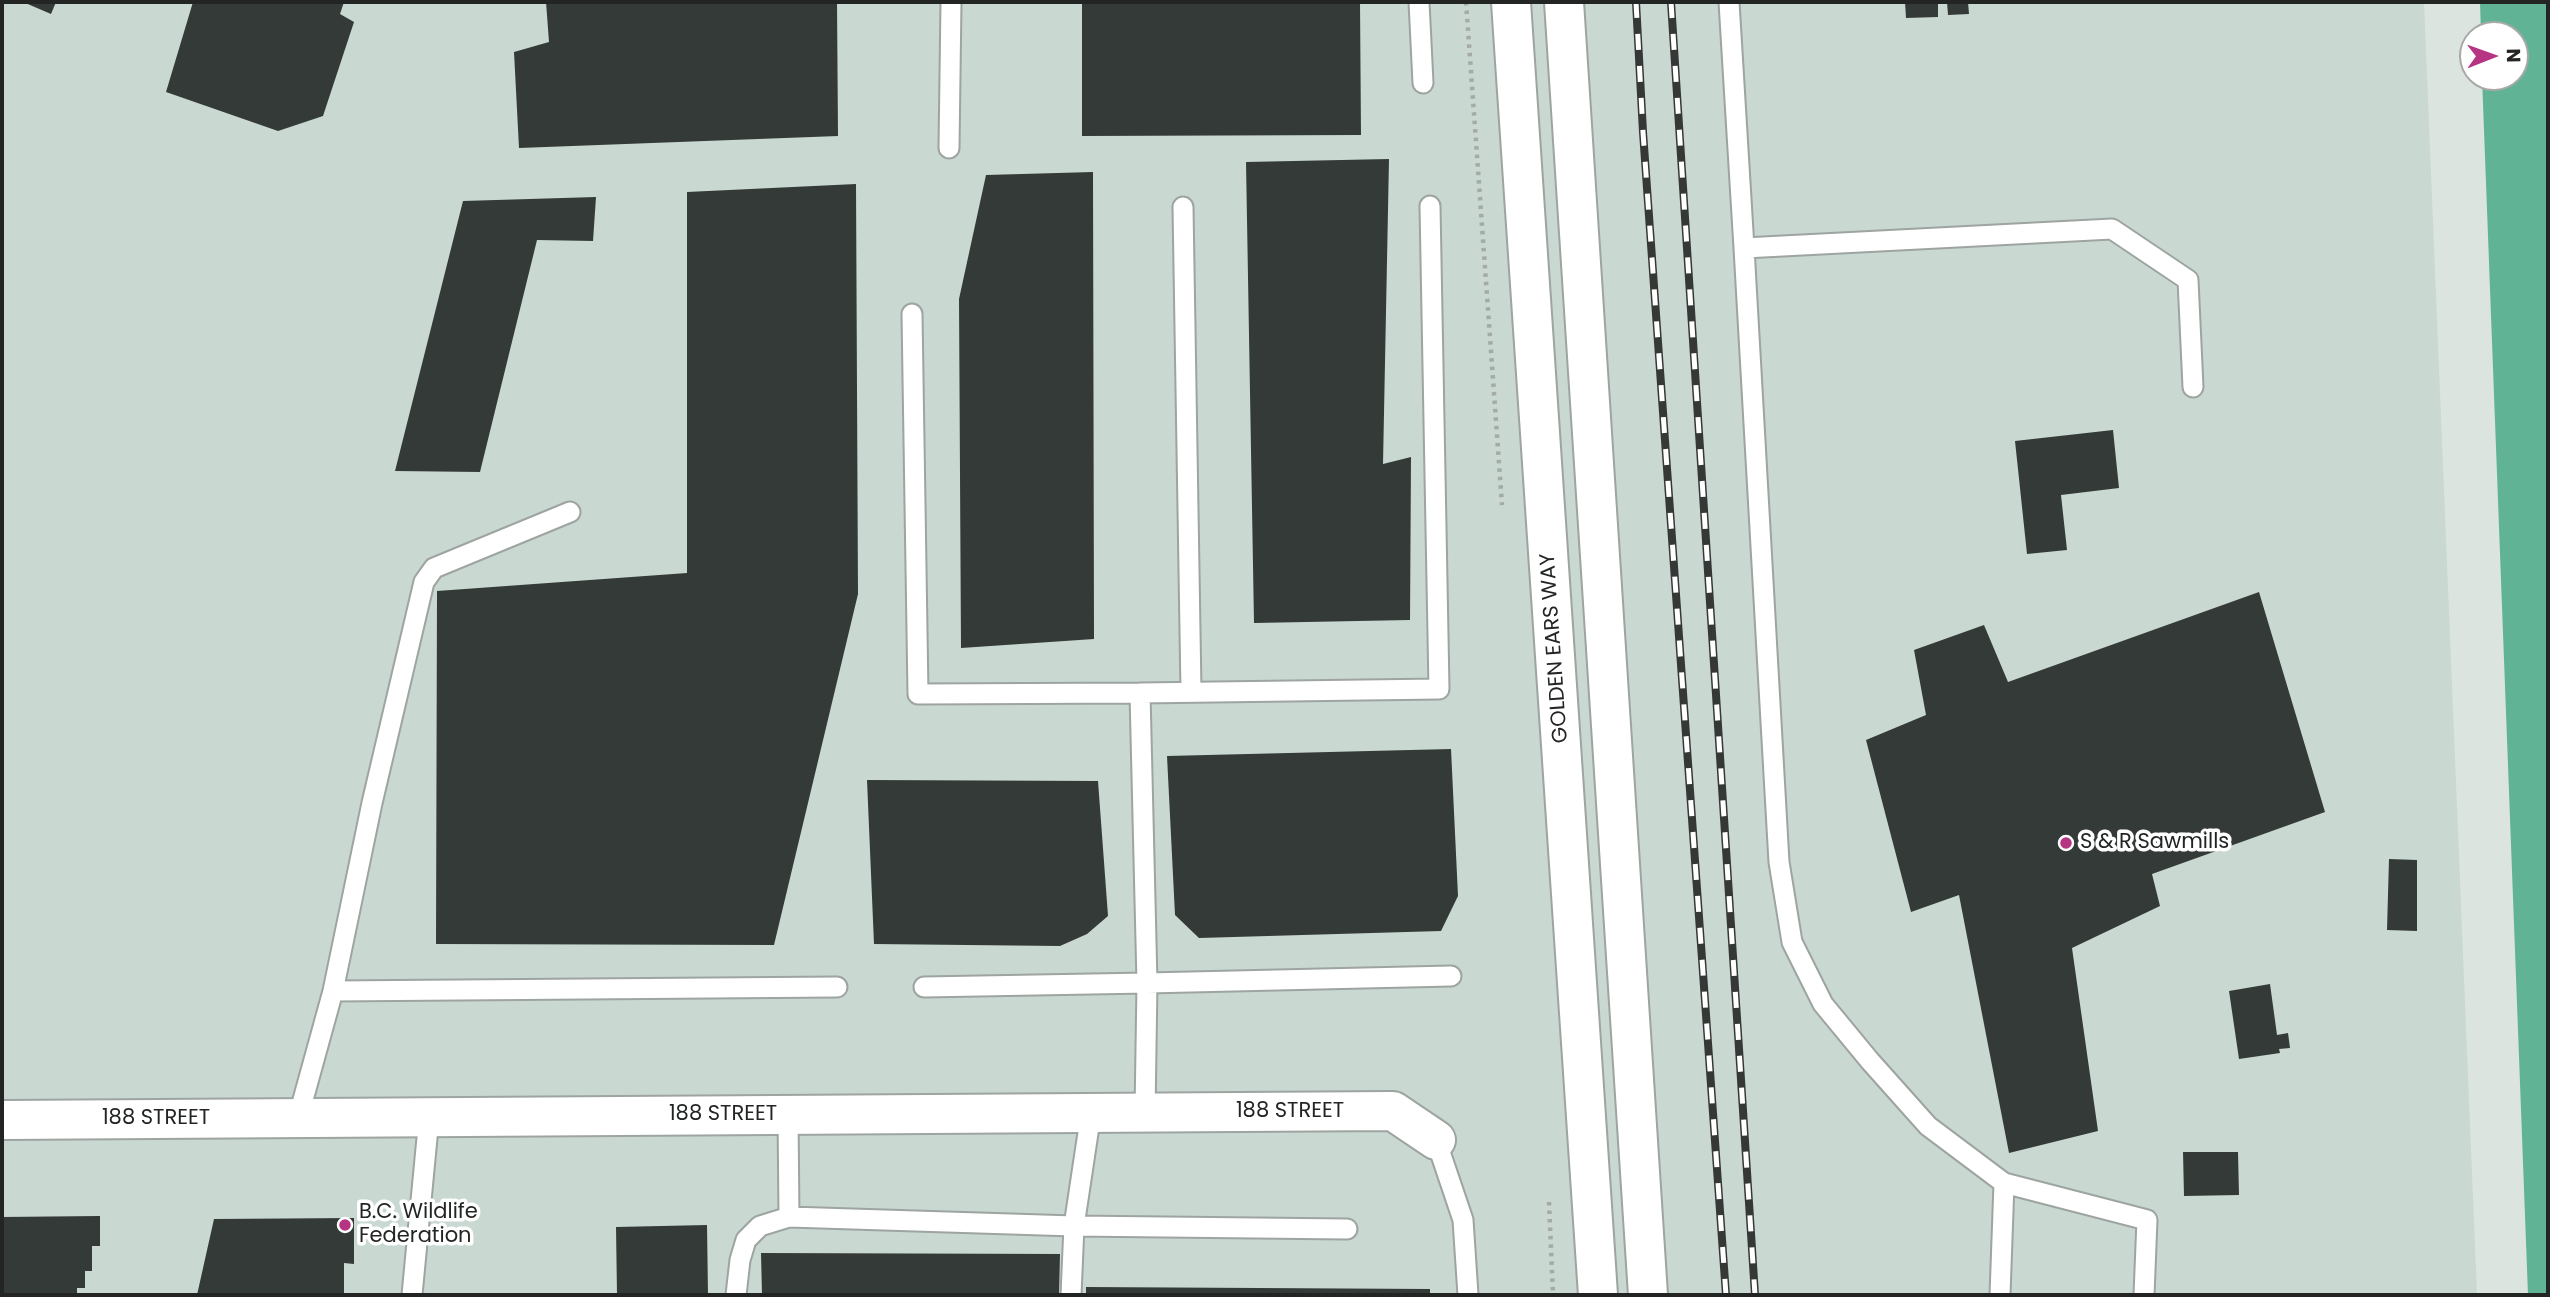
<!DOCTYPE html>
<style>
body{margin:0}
#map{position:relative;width:2550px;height:1297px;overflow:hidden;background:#dce4e0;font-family:Poppins,sans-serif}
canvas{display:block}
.frame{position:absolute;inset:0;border:4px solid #222524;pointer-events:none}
.north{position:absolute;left:2459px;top:21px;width:70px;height:70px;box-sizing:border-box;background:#fff;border:2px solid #a7a8a7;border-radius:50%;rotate:89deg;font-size:19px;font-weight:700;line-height:28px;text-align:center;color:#222524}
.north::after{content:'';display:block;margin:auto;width:24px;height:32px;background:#b53582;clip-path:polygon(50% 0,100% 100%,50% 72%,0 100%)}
</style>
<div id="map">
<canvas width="2550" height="1297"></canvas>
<div class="frame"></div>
<div class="north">N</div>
</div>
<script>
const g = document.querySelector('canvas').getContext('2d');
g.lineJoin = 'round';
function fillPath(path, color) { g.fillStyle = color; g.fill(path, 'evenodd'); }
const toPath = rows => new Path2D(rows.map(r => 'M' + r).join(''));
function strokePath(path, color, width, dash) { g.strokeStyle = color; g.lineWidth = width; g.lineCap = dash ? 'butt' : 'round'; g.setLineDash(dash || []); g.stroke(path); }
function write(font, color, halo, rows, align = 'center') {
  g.font = font + ' Poppins,sans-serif'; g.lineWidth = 7; g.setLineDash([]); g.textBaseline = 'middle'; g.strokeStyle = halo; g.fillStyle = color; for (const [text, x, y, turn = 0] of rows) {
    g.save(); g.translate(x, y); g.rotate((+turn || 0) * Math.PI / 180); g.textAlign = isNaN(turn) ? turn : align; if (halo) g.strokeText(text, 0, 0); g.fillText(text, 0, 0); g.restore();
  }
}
const built = toPath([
 [2,2,2424,2,2477,1295,2,1295]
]);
const water = toPath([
 [2480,2,2548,2,2548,1295,2528,1295,2482,77,2515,77,2515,35,2481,35]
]);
const building = toPath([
 [23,2,56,2,51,14],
 [193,2,344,2,340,14,354,22,323,116,278,131,166,92],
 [546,2,837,2,838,136,519,148,514,52,549,42],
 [1082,2,1360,2,1361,135,1082,136],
 [1905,2,1938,2,1938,17,1906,18],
 [1947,2,1968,2,1969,14,1948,15],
 [1389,159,1383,464,1411,457,1410,620,1254,623,1246,162],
 [1093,172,1094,639,961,648,959,299,986,175],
 [856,184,858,594,774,945,436,944,437,591,687,573,687,192],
 [596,197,593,241,537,240,480,472,395,471,463,201],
 [2113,430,2119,488,2061,495,2067,550,2027,554,2015,441],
 [2259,592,2325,812,2152,874,2160,906,2072,948,2098,1131,2009,1153,1959,895,1911,912,1866,740,1926,715,1914,650,1984,625,2008,682],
 [1451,749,1458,896,1441,931,1199,938,1175,915,1167,756],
 [867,780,1098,781,1108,916,1087,934,1060,946,874,944],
 [2389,859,2417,860,2417,931,2387,930],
 [2270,984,2277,1035,2288,1033,2290,1048,2279,1049,2280,1053,2239,1059,2229,991],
 [2183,1152,2238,1152,2239,1195,2184,1196],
 [100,1216,100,1246,92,1246,92,1271,85,1271,85,1288,77,1288,77,1295,2,1295,2,1217],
 [354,1218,354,1264,344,1263,344,1295,197,1295,214,1219],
 [707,1225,708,1295,617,1295,616,1227],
 [761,1253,1060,1254,1059,1295,762,1295],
 [1086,1287,1430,1289,1430,1295,1086,1295]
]);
const path = toPath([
 [1466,2,1502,505],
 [1549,1202,1553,1295]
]);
const service = toPath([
 [1419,2,1423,83],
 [1729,2,1744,248],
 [949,148,951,2],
 [1183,207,1191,691],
 [912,314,918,694,1140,693],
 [924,987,1147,983,1140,693,1439,689,1430,206],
 [333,991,837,987],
 [1145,1113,1147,983,1451,976],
 [788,1115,789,1217,1074,1226,1347,1229],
 [298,1118,333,991,372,803,424,582,434,568,570,512],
 [1436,1140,1463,1220,1468,1295],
 [2004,1183,1928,1126,1870,1061,1823,1004,1792,942,1779,862,1744,248,2112,229,2188,280,2193,387],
 [412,1295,429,1117],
 [736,1295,740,1260,746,1240,760,1226,789,1217],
 [1071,1295,1074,1226,1091,1113],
 [2000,1295,2004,1183,2147,1220,2144,1295]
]);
const minor = toPath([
 [2,1120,1393,1111,1436,1140]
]);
const primary = toPath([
 [1511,2,1598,1295],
 [1564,2,1648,1295]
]);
const rail = toPath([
 [1636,2,1643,132,1726,1295],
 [1671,2,1755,1295]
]);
const markers = [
 [2066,843,7,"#b53582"],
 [345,1225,7,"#b53582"]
];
const streetNames = [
 ["GOLDEN EARS WAY",1555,648,-94],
 ["188 STREET",1290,1112],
 ["188 STREET",723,1115],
 ["188 STREET",156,1119]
];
const poiNames = [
 ["S & R Sawmills",2080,843],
 ["B.C. Wildlife",359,1213],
 ["Federation",359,1237]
];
fillPath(built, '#c9d8d1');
fillPath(water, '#61b395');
fillPath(building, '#343a38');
strokePath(service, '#9da4a1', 23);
strokePath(minor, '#9da4a1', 42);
strokePath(primary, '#9da4a1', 42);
strokePath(path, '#a4aaa7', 4.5, [3.5, 5]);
strokePath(service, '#fff', 19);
strokePath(minor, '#fff', 38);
strokePath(primary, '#fff', 38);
strokePath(rail, '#353837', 8);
strokePath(rail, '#fff', 5, [16]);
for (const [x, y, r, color] of markers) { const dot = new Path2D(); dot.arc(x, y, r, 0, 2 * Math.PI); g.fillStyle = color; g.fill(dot); strokePath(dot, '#fff', 2.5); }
write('21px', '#222524', '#fff', streetNames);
write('21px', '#222524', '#fff', poiNames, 'left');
</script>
